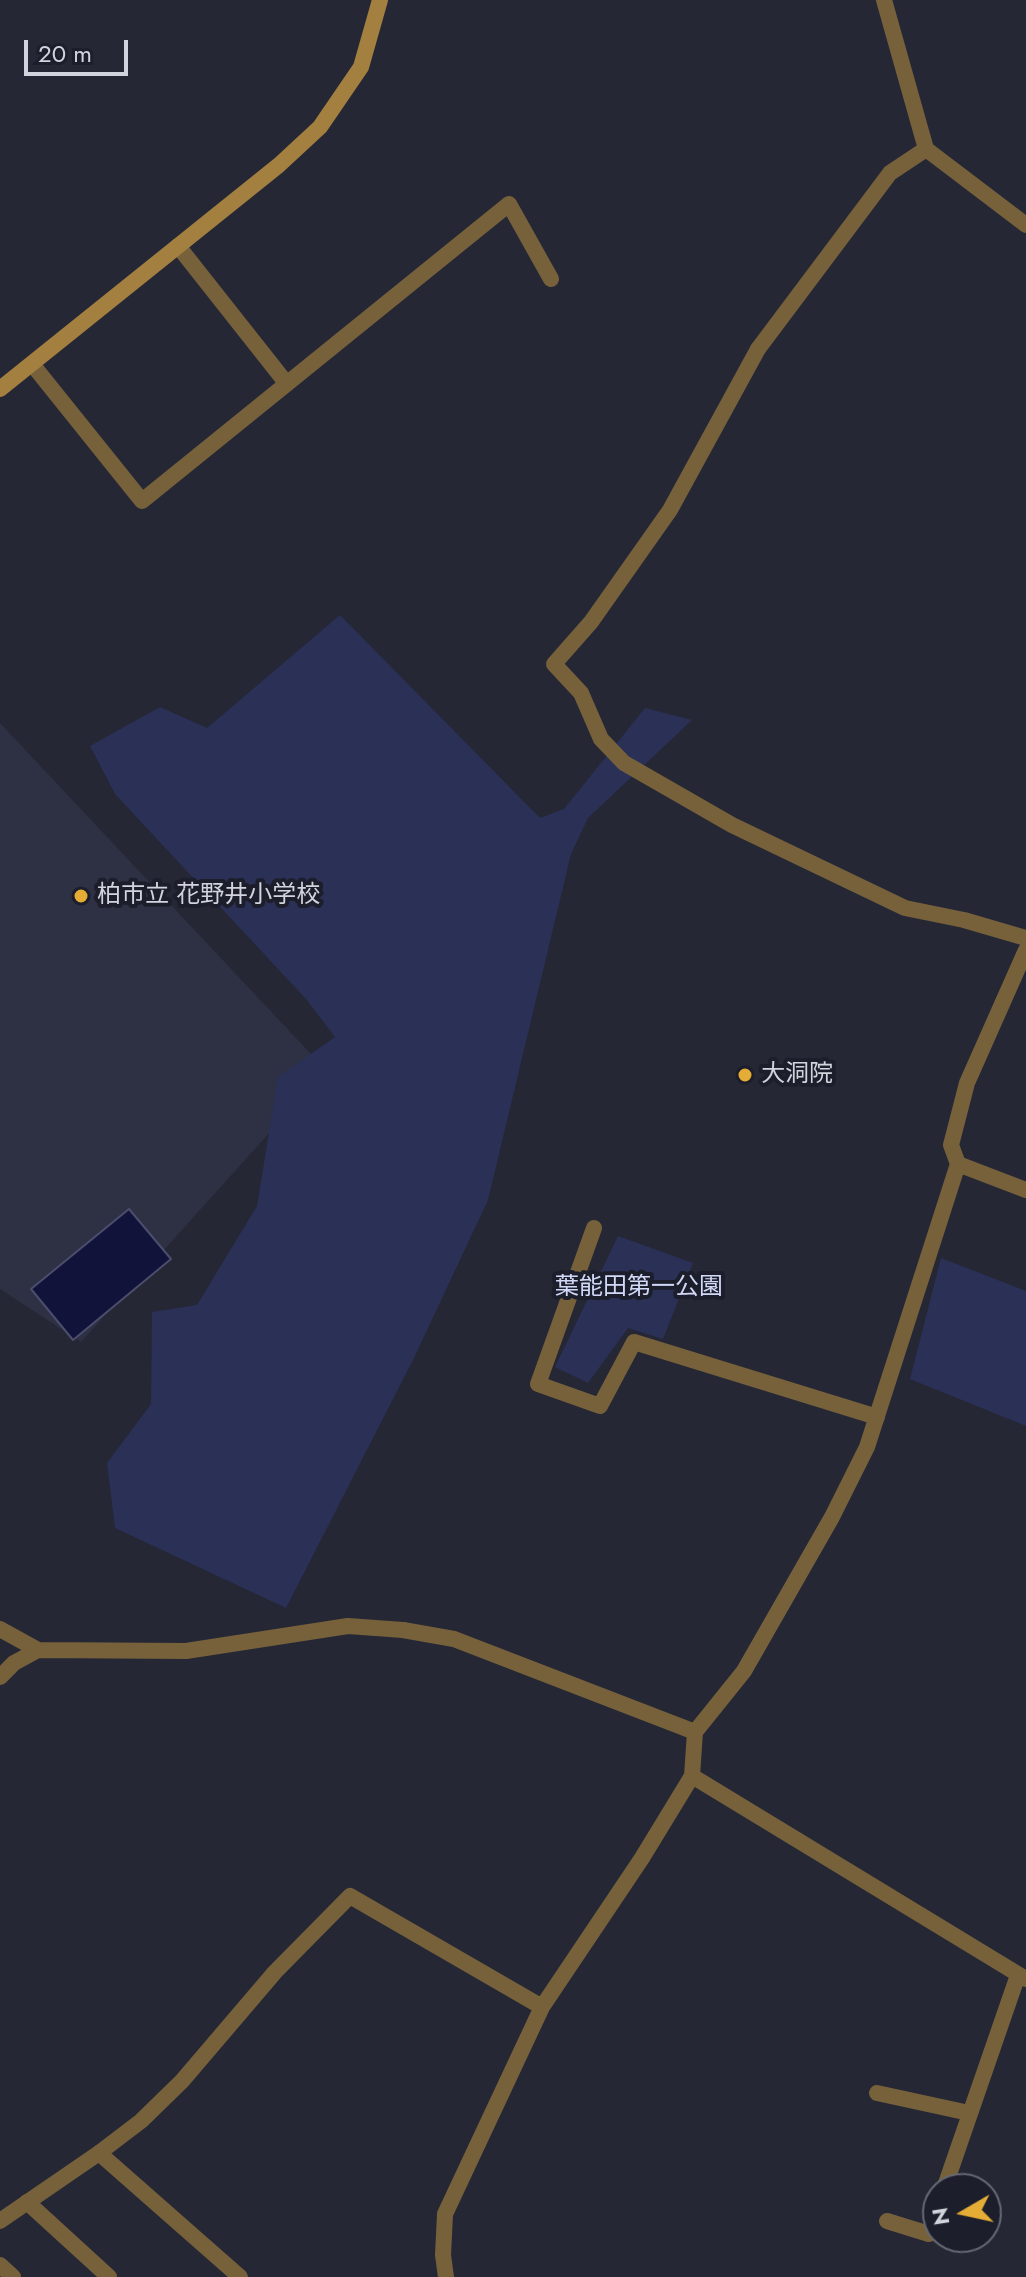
<!DOCTYPE html>
<meta charset="utf-8">
<style>
body{margin:0}
#map{position:relative;width:1026px;height:2277px;overflow:hidden;background:#252735;font-family:Jost,sans-serif}
canvas{display:block}
.north{position:absolute;left:922px;top:2173px;width:80px;height:80px;box-sizing:border-box;background:#1c1e2b;border:2px solid #656772;border-radius:50%;rotate:261deg;font-size:22px;font-weight:700;line-height:32px;text-align:center;color:#d2d4dd}
.north::after{content:'';display:block;margin:auto;width:28px;height:36px;background:#e6ad36;clip-path:polygon(50% 0,100% 100%,50% 72%,0 100%)}
.scale{position:absolute;left:24px;top:40px;width:104px;height:36px;box-sizing:border-box;border:4px solid #d2d4dd;border-top:0;padding-left:10px;font-size:24px;line-height:28px;white-space:nowrap;color:#d2d4dd;-webkit-text-stroke:6px #1c1e2b;paint-order:stroke}
</style>
<div id="map">
<canvas width="1026" height="2277"></canvas>
<div class="north">N</div>
<div class="scale">20 m</div>
</div>
<script>
const g = document.querySelector('canvas').getContext('2d');
g.lineJoin = 'round';
function fillPath(path, color) { g.fillStyle = color; g.fill(path, 'evenodd'); }
const toPath = rows => new Path2D(rows.map(r => 'M' + r).join(''));
function strokePath(path, color, width, dash) { g.strokeStyle = color; g.lineWidth = width; g.lineCap = dash ? 'butt' : 'round'; g.setLineDash(dash || []); g.stroke(path); }
function write(font, color, halo, rows, align = 'center') {
  g.font = font + ' Jost,"Noto Sans JP",sans-serif'; g.lineWidth = 8; g.setLineDash([]); g.textBaseline = 'middle'; g.strokeStyle = halo; g.fillStyle = color; for (const [text, x, y, turn = 0] of rows) {
    g.save(); g.translate(x, y); g.rotate((+turn || 0) * Math.PI / 180); g.textAlign = isNaN(turn) ? turn : align; if (halo) g.strokeText(text, 0, 0); g.fillText(text, 0, 0); g.restore();
  }
}
const built = toPath([
 [0,723,326,1070,81,1342,0,1289]
]);
const green = toPath([
 [340,615,540,818,564,809,645,708,692,720,588,818,571,854,488,1200,414,1358,286,1608,115,1528,107,1463,151,1404,152,1312,197,1305,257,1206,278,1077,335,1037,306,999,115,794,90,746,160,707,207,728],
 [618,1236,693,1263,663,1339,628,1328,588,1383,555,1367],
 [941,1258,1026,1291,1026,1426,910,1379]
]);
const water = toPath([
 [129,1209,171,1259,73,1340,31,1289,129,1209]
]);
const lane = toPath([
 [758,349,670,510,591,622,554,664,581,693,601,739,624,763,732,825,905,908,964,920,1026,938],
 [594,1228,538,1384,600,1406,634,1342,877,1417],
 [0,1629,38,1650],
 [0,1677,14,1663,38,1650,186,1651,348,1626,403,1630],
 [877,2093,969,2113],
 [99,2153,240,2277],
 [27,2202,109,2277],
 [0,2265,13,2277]
]);
const street = toPath([
 [884,0,926,149,1026,225],
 [178,246,287,384],
 [758,349,890,173,926,149],
 [32,364,142,501,509,204,551,279],
 [958,1164,1026,1190],
 [403,1630,454,1639,695,1732],
 [692,1776,1026,1979],
 [944,2189,1018,1975],
 [0,2221,99,2153,141,2121,182,2081,275,1972,350,1896,542,2007],
 [887,2221,929,2234,938,2207],
 [446,2277,443,2255,445,2214,542,2007,642,1858,692,1776,695,1732,744,1671,832,1517,867,1447,958,1164,951,1145,967,1083,1026,950]
]);
const secondary = toPath([
 [0,389,279,165,320,127,361,67,380,0]
]);
const markers = [
 [81,896,8,"#e6ad36"],
 [745,1075,8,"#e6ad36"]
];
const poiNames = [
 ["柏市立 花野井小学校",97,896],
 ["大洞院",761,1075]
];
const parkNames = [
 ["葉能田第一公園",639,1288]
];
fillPath(built, '#2e3144');
fillPath(green, '#2b3057');
fillPath(water, '#12133b');
strokePath(water, '#4c4d6c', 2);
strokePath(lane, '#76613b', 16);
strokePath(street, '#76613b', 16);
strokePath(secondary, '#a38040', 16);
for (const [x, y, r, color] of markers) { const dot = new Path2D(); dot.arc(x, y, r, 0, 2 * Math.PI); g.fillStyle = color; g.fill(dot); strokePath(dot, '#1c1e2b', 3); }
write('24px', '#d2d4dd', '#1c1e2b', poiNames, 'left');
write('24px', '#d2d8f7', '#1c1e2b', parkNames);
</script>
